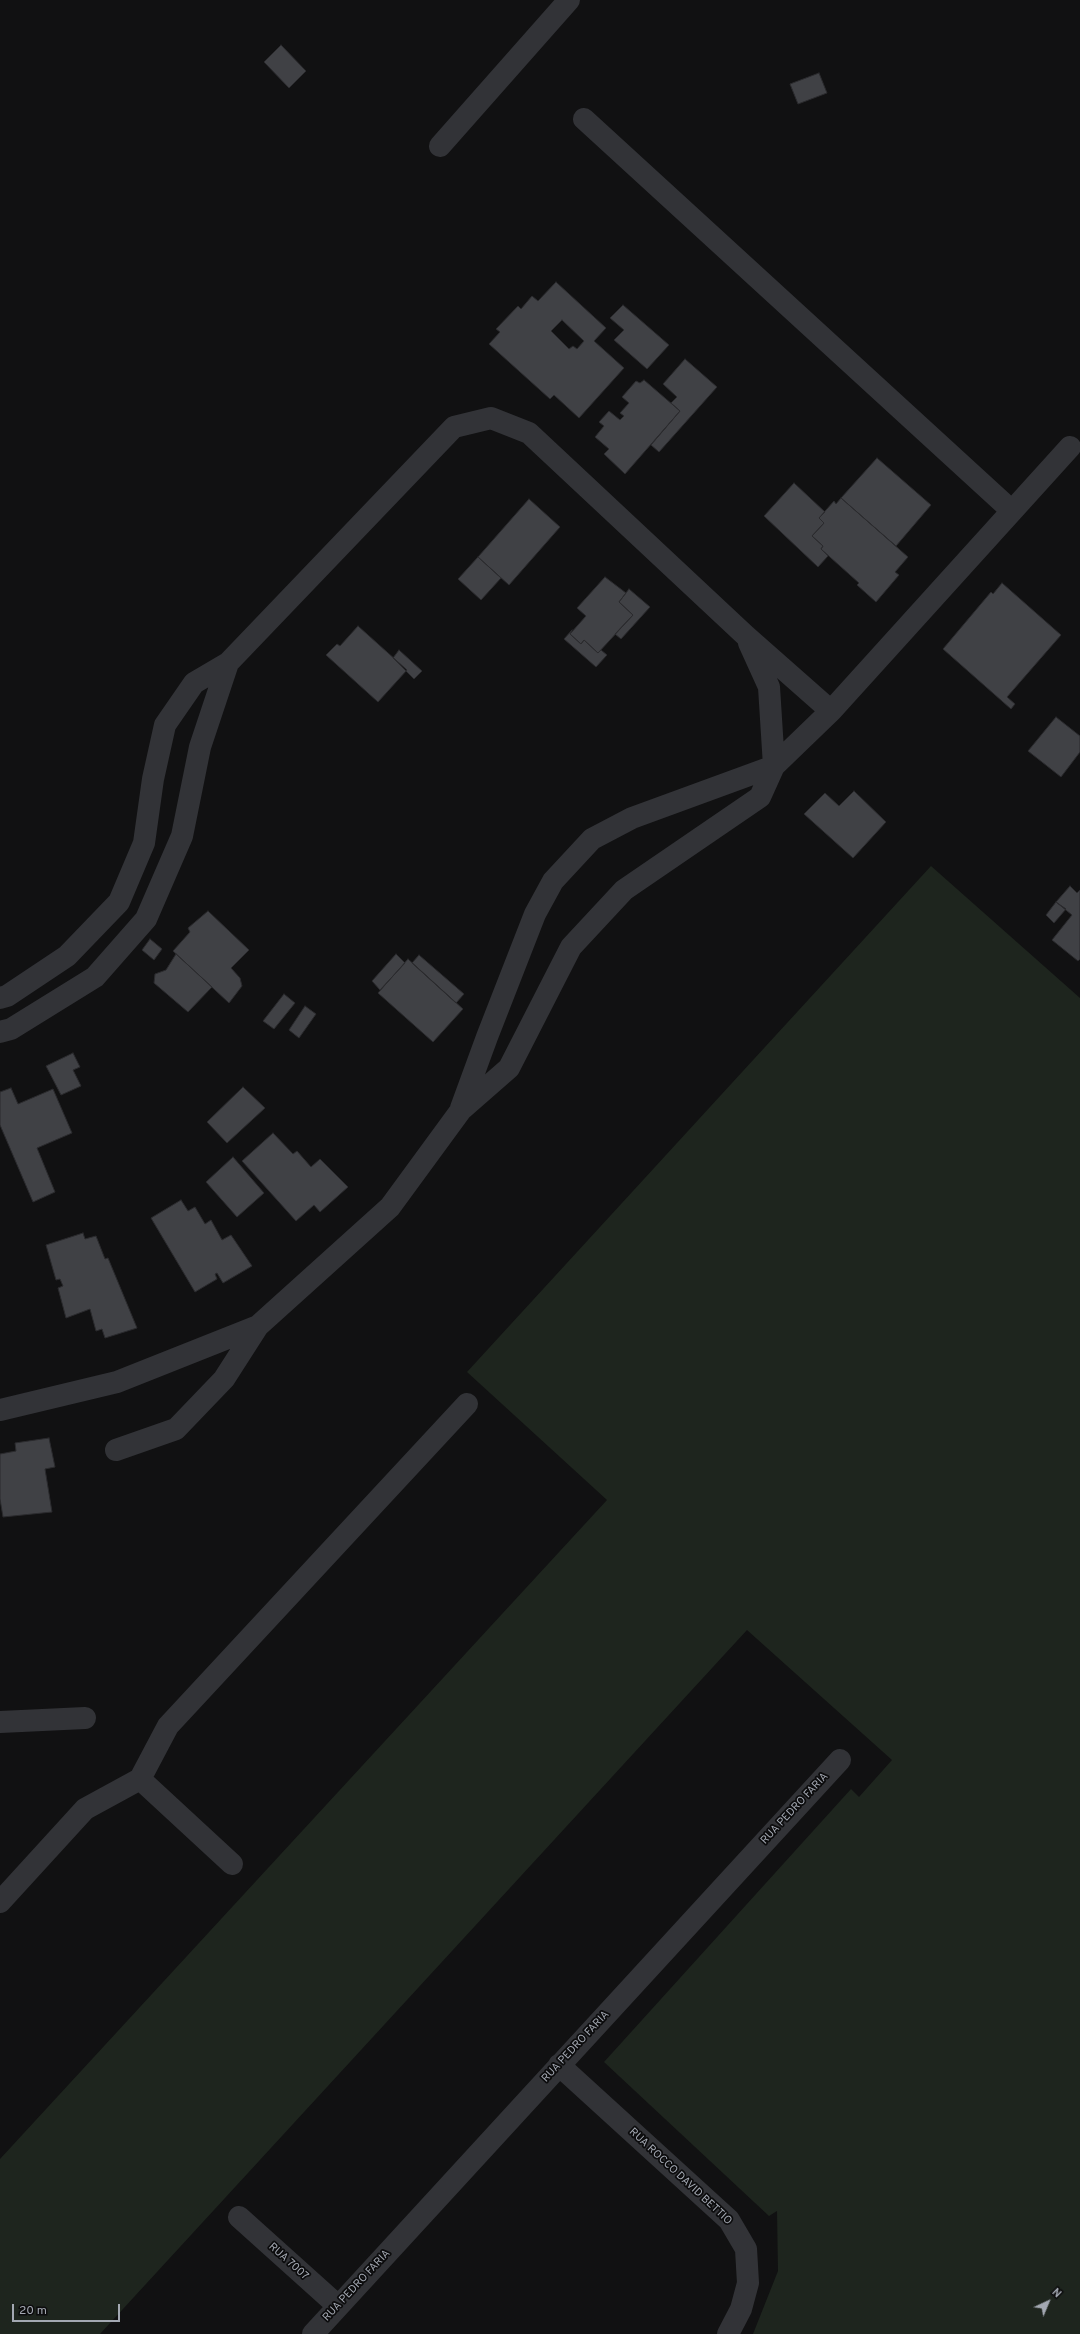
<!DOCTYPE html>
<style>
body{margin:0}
#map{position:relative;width:1080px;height:2334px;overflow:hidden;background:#111112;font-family:Overpass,sans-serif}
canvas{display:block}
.north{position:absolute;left:1028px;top:2282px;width:40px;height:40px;-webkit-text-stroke:3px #0c0c0d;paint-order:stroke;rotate:44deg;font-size:11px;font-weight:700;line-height:16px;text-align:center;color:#a3a8b2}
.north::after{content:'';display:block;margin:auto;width:14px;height:18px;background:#a3a8b2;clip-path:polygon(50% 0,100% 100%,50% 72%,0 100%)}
.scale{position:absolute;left:12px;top:2304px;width:108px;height:18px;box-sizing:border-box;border:2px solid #a3a8b2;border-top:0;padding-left:5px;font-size:12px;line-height:14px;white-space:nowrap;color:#a3a8b2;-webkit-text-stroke:3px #0c0c0d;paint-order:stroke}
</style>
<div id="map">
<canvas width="1080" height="2334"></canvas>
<div class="north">N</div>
<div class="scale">20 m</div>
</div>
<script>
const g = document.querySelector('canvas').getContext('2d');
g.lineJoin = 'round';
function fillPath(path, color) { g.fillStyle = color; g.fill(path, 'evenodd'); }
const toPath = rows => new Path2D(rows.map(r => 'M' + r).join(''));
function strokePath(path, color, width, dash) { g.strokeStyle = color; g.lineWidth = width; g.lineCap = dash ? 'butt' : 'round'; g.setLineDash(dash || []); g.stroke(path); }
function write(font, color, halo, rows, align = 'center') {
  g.font = font + ' Overpass,sans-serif'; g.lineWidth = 3.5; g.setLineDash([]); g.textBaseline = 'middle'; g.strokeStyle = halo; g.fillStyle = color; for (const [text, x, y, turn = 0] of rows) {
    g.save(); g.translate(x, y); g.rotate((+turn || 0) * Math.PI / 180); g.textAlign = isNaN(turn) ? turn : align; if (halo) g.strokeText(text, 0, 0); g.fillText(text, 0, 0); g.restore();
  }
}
const green = toPath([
 [931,866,1080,998,1080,2334,753,2334,778,2271,777,2211,769,2216,604,2062,851,1789,859,1797,892,1760,747,1630,100,2334,0,2334,0,2159,607,1500,467,1372]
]);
const building = toPath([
 [281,45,306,71,289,88,264,62,281,45],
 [819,73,827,93,798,104,790,84,819,73],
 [556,282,606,328,594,341,624,368,579,418,554,395,550,399,489,344,500,332,496,329,518,306,521,309,532,296,538,301,556,282],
 [562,320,584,341,577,349,573,346,569,349,551,331,562,320],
 [623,305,669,345,647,369,614,340,624,330,610,318,623,305],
 [685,359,717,387,659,452,651,445,680,411,671,403,677,397,663,384,685,359],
 [644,380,680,411,625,474,604,454,609,449,595,437,604,426,599,422,609,411,620,420,624,416,620,413,629,403,622,397,636,381,640,383,644,380],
 [877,458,931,505,896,546,841,498,877,458],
 [794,483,825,512,819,518,824,523,812,536,823,546,821,549,828,556,818,567,764,516,794,483],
 [841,498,908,557,895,572,899,575,876,602,857,585,859,583,821,549,823,546,812,536,824,523,819,518,834,501,836,504,841,498],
 [529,499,560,527,509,585,478,557,529,499],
 [478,557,501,578,481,600,458,579,478,557],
 [605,577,626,593,619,602,633,615,598,653,584,640,581,644,570,634,586,616,577,608,605,577],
 [1002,583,1061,635,1007,697,1015,704,1011,709,943,649,991,592,993,594,1002,583],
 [629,589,650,607,621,639,615,634,633,615,619,602,629,589],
 [358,626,407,670,378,702,326,655,337,644,340,646,358,626],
 [572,630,570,634,581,644,584,640,598,653,601,650,607,655,596,667,564,639,572,630],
 [399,650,422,671,414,679,393,658,399,650],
 [1056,717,1080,736,1080,752,1061,777,1028,751,1056,717],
 [854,791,886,822,853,858,804,814,825,793,839,806,854,791],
 [1070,886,1077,893,1080,890,1080,959,1078,961,1052,940,1072,915,1056,902,1070,886],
 [1056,902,1066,909,1054,923,1046,915,1056,902],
 [208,911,249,950,231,968,240,978,242,986,229,1003,173,951,190,932,188,928,208,911],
 [150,939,162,949,154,960,142,950,150,939],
 [176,954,212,987,188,1012,154,983,155,974,166,970,176,954],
 [396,954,405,963,380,990,372,981,396,954],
 [419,955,464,994,456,1003,412,963,419,955],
 [408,959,463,1009,433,1042,378,993,408,959],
 [284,994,295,1003,274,1029,263,1021,284,994],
 [305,1006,316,1014,299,1038,289,1030,305,1006],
 [73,1053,80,1067,73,1070,81,1086,61,1095,46,1066,73,1053],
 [243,1087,265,1108,227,1143,207,1122,243,1087],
 [11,1088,18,1104,53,1089,72,1133,37,1148,55,1192,33,1202,0,1125,0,1092,11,1088],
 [273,1133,293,1154,297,1151,311,1167,320,1159,348,1187,320,1212,314,1205,296,1221,242,1161,273,1133],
 [233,1157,264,1193,237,1217,206,1182,233,1157],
 [181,1200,188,1211,195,1207,205,1224,211,1220,222,1240,231,1235,252,1266,223,1283,217,1273,215,1274,217,1279,195,1292,151,1218,181,1200],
 [83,1233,85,1239,96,1236,105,1259,108,1258,137,1328,105,1338,102,1329,96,1331,90,1309,66,1318,58,1288,63,1286,60,1279,56,1280,46,1245,83,1233],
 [49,1438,55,1467,45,1469,52,1512,3,1517,0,1499,0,1454,16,1451,15,1443,49,1438]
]);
const street = toPath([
 [584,119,1012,511],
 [440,146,569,0],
 [749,643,769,687,774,766],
 [0,998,7,996,67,956,119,902,144,843,153,779,165,725,194,683,228,663,454,427,491,418,529,433,746,636,831,711],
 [0,1032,11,1029,95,977,146,919,182,836,200,747,228,663],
 [461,1108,487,1037,535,914,553,881,592,839,632,818,774,766],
 [0,1410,117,1382,258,1326,390,1207,461,1110,509,1068,571,947,624,890,760,797,774,766,831,711,1070,447],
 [116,1450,176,1429,224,1379,258,1326],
 [0,1722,85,1718],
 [140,1779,232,1864],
 [0,1902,85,1809,140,1779,168,1726,467,1404],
 [559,2065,729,2220,746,2249,748,2283,741,2309,728,2334],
 [239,2217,338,2306],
 [313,2334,840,1760]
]);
const streetNames = [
 ["RUA PEDRO FARIA",795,1809,-47],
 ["RUA PEDRO FARIA",576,2047,-47],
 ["RUA ROCCO DAVID BETTIO",680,2177,43],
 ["RUA 7007",288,2262,42],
 ["RUA PEDRO FARIA",357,2286,-47]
];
fillPath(green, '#1e251e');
fillPath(building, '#404145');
strokePath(building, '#2b2b2e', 1);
strokePath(street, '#323337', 22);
write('11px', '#a3a8b2', '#0c0c0d', streetNames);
</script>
